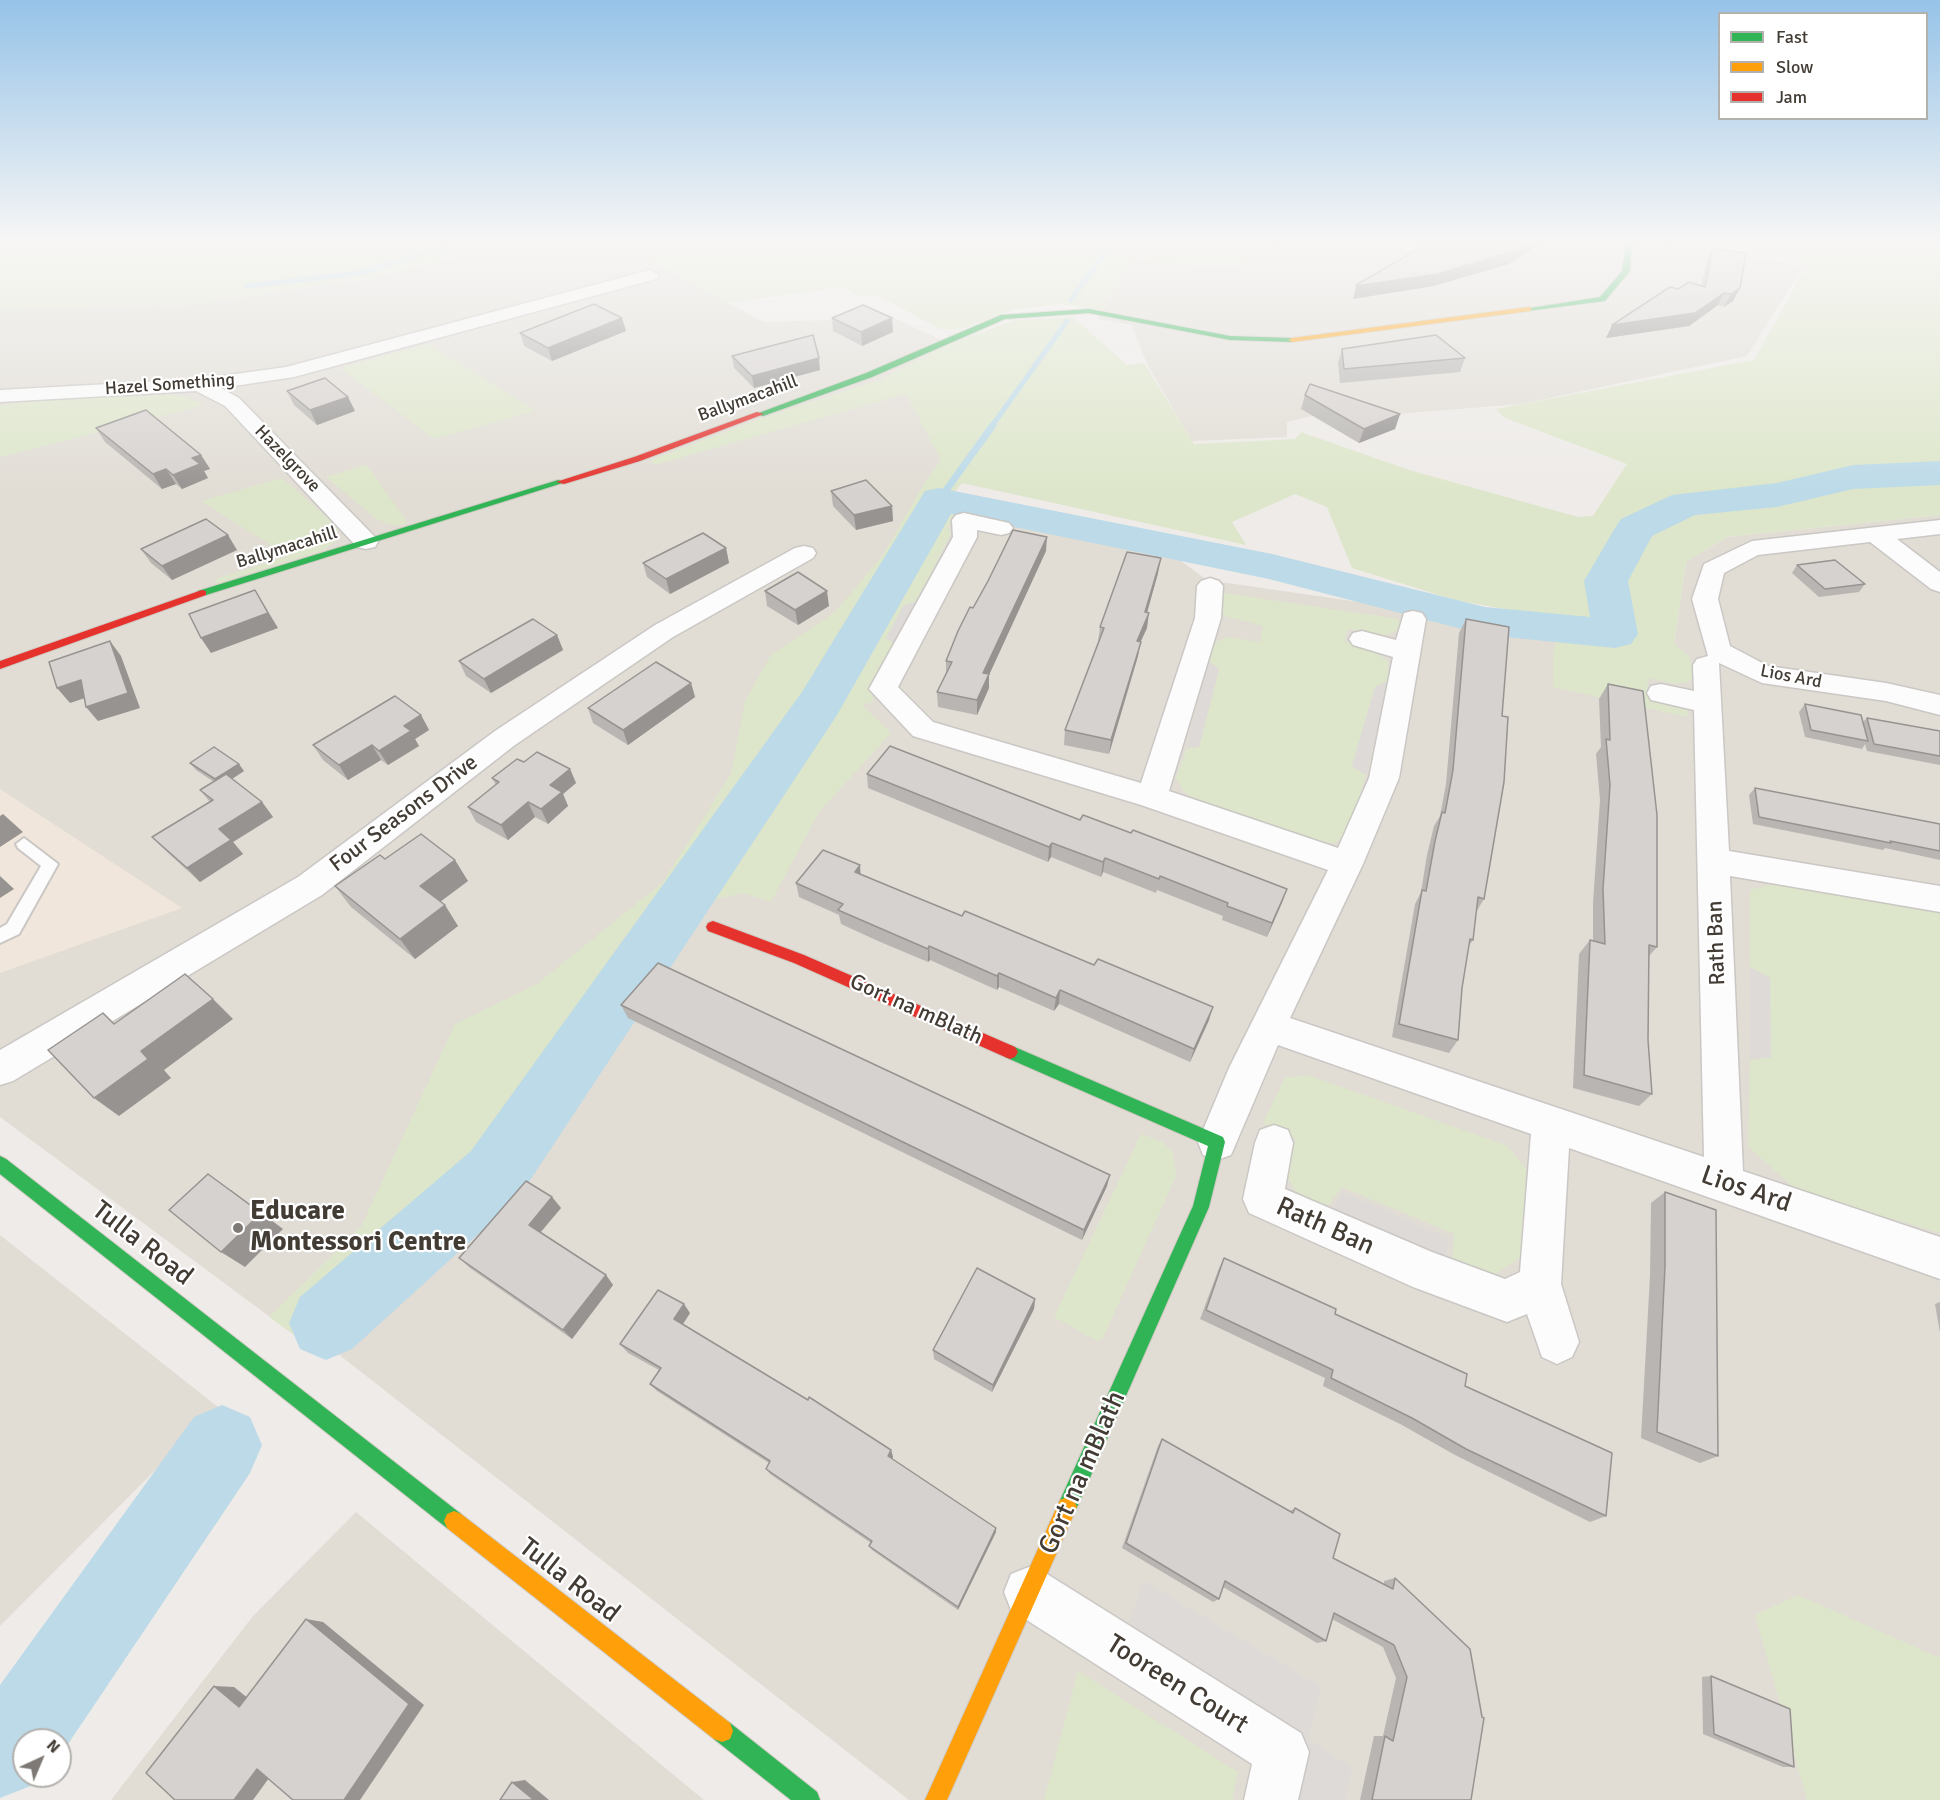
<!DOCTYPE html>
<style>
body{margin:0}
#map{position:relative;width:1940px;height:1800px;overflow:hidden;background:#eeebe8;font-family:Signika,sans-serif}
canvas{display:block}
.legend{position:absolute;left:1718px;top:12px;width:210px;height:108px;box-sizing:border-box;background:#fff;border:2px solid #b3b1ae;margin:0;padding:8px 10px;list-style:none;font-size:18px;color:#423c35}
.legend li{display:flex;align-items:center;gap:12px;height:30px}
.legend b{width:30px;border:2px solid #b3b1ae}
.north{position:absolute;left:12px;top:1728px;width:60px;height:60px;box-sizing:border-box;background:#fff;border:2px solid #b3b1ae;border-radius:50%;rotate:44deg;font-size:16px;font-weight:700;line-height:24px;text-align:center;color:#423c35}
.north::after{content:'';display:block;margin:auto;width:21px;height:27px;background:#7e7974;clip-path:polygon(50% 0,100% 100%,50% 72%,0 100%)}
</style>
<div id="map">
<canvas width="1940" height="1800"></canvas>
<ul class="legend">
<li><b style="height:8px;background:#30b455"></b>Fast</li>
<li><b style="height:8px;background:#ff9f0a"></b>Slow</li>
<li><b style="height:8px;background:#e5322d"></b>Jam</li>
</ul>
<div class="north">N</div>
</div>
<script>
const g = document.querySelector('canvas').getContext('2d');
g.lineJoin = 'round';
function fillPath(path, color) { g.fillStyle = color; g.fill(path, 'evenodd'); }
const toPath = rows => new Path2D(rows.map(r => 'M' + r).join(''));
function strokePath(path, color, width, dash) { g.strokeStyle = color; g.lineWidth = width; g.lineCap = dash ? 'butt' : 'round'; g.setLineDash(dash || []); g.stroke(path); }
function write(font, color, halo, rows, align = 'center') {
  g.font = font + ' Signika,sans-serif'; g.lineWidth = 4.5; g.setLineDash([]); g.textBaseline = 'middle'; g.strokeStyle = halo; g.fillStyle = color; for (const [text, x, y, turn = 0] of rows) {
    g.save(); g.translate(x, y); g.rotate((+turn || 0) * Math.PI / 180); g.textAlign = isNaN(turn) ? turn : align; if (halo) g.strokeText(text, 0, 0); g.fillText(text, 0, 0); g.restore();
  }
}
const residential = toPath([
 [614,241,764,322,829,320,865,304,949,344,915,393,958,455,487,1157,293,1334,0,1117,0,309,192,304,371,278,511,242],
 [1282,241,1664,241,1804,266,1747,356,1522,404,1384,415,1349,407,1287,422,1287,437,1192,441,1149,368,1131,325,1097,319,1132,260,1239,268,1255,246],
 [945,506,1170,553,1207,580,1414,610,1590,644,1674,644,1686,562,1727,537,1940,515,1940,1800,909,1800,333,1350,512,1183],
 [0,1235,218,1407,0,1626],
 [356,1512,704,1800,111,1800,253,1616]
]);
const commercial = toPath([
 [0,789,182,908,0,973]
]);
const green = toPath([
 [0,241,522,241,371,278,192,304,0,309],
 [614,241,1282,241,1255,246,1239,268,1132,260,1102,310,1058,304,1013,310,961,329,940,329,877,295,861,297,841,287,728,303],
 [1700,241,1940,241,1940,515,1727,537,1686,562,1674,644,1689,656,1695,675,1690,681,1677,684,1646,678,1651,698,1675,703,1687,709,1688,717,1553,687,1553,652,1557,638,1590,644,1588,624,1455,600,1352,568,1327,507,1295,494,1232,522,1246,545,962,483,944,506,752,809,951,508,1022,523,1019,526,956,515,948,528,951,533,916,602,904,605,886,638,895,644,870,684,873,702,862,705,891,733,819,812,771,902,743,893,716,899,691,922,681,944,664,944,512,1183,333,1350,293,1334,269,1317,361,1227,455,1024,537,984,663,882,731,774,745,701,771,655,836,611,883,555,922,487,941,460,906,394,654,465,651,460,757,420,882,379,949,344,1015,320,1073,317,1127,365,1144,363,1194,444,1295,439,1301,432,1409,470,1578,517,1593,516,1627,464,1505,418,1496,409,1754,360,1808,263],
 [428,344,536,411,434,439,340,368],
 [168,395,186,397,205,405,0,457,0,406,21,401],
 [367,465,408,523,400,526,387,524,374,517,326,477],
 [282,478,338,527,336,541,324,550,215,584,216,579,288,556,201,501],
 [1225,593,1398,619,1400,629,1384,636,1347,629,1345,642,1372,651,1388,661,1388,681,1375,687,1352,766,1366,775,1348,833,1335,843,1315,842,1199,801,1184,792,1176,778,1187,748,1199,747,1219,669,1208,661,1212,644,1228,637,1260,642,1263,626,1225,616,1218,607],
 [1781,882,1940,912,1940,1233,1797,1190,1748,1147,1750,1060,1771,1057,1770,978,1750,967,1750,890],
 [1308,1075,1508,1146,1526,1169,1522,1257,1491,1277,1452,1262,1454,1234,1342,1187,1330,1204,1314,1208,1297,1194,1283,1170,1296,1139,1263,1123,1285,1078],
 [1141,1134,1163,1142,1173,1153,1176,1176,1103,1338,1097,1341,1054,1317],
 [1798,1595,1940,1658,1940,1800,1807,1800,1755,1615],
 [1078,1671,1238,1772,1232,1800,1044,1800]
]);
const parking = toPath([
 [916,602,895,644,886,638,904,605],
 [1208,661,1219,669,1199,747,1187,748],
 [1388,681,1366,775,1352,766,1375,687],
 [1750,967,1770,978,1771,1057,1750,1060],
 [1343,1192,1448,1238,1445,1267,1330,1213],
 [1144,1581,1321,1687,1308,1740,1352,1767,1345,1800,1294,1800,1308,1740,1127,1628]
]);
const streamFar1 = toPath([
 [247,286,360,273,462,241],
 [1071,300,1113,241],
 [992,426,1067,321]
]);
const stream = toPath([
 [939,500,993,425]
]);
const river = toPath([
 [1940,461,1940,485,1853,489,1777,507,1695,515,1652,536,1628,581,1638,634,1631,644,1615,648,1485,635,1269,579,951,514,837,715,519,1197,352,1349,326,1360,300,1349,289,1323,300,1297,471,1151,802,692,925,491,939,488,1272,554,1485,607,1590,617,1584,581,1615,528,1621,519,1672,495,1777,483,1853,465,1940,461],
 [222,1405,250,1417,262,1445,250,1473,60,1756,60,1740,24,1740,24,1776,42,1776,33,1785,0,1798,0,1685,194,1417,222,1405]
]);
const lane = toPath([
 [24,838,58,864,19,934,0,943,0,928,7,924,41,866,18,848,16,844,24,838]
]);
const street = toPath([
 [650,270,659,275,656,279,294,377,221,388,239,398,375,537,378,542,375,547,366,549,357,547,225,406,196,391,0,402,0,390,200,379,286,367,650,270],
 [964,513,1009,523,1013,528,1009,533,1001,535,977,530,977,537,898,687,933,722,1141,783,1195,618,1197,586,1201,581,1210,578,1219,581,1223,586,1221,618,1169,791,1338,848,1369,778,1393,657,1353,645,1349,639,1353,633,1362,631,1396,640,1404,613,1413,611,1422,613,1426,619,1399,778,1363,864,1290,1018,1704,1157,1694,710,1651,700,1647,693,1651,686,1661,684,1694,691,1693,665,1697,659,1708,656,1692,599,1704,564,1752,541,1940,520,1940,534,1897,539,1940,572,1940,592,1931,589,1870,542,1758,555,1724,573,1718,599,1730,646,1768,666,1886,683,1940,695,1940,715,1886,701,1762,683,1719,663,1729,851,1940,886,1940,912,1730,876,1743,1171,1940,1237,1940,1279,1569,1148,1561,1284,1579,1342,1572,1357,1557,1364,1542,1357,1527,1314,1507,1322,1413,1287,1249,1213,1243,1199,1255,1143,1260,1130,1274,1125,1288,1130,1293,1143,1285,1189,1432,1252,1505,1279,1520,1272,1531,1134,1278,1045,1231,1155,1217,1160,1203,1155,1198,1142,1229,1068,1328,870,1141,805,913,736,869,689,953,537,952,520,956,515,964,513],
 [804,546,813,548,816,553,813,558,673,637,515,745,322,895,13,1081,0,1085,0,1050,298,877,495,731,655,625,795,548,804,546],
 [1029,1567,1047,1574,1301,1733,1309,1752,1298,1800,1244,1800,1252,1764,1011,1610,1004,1592,1011,1574,1029,1567]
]);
const fast = toPath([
 [1626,241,1632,241,1630,271,1605,301,1528,311,1524,309,1600,297,1622,271,1626,241],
 [1089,309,1230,336,1292,338,1296,340,1292,342,1230,340,1089,313,1005,319,872,377,763,416,756,414,866,373,1001,315,1089,309],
 [558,480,566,482,206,595,198,595,197,593,198,591,558,480],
 [1010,1045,1223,1137,1225,1142,1209,1207,1074,1514,1067,1517,1060,1514,1057,1507,1193,1206,1208,1146,1005,1057,1002,1052,1005,1047,1010,1045],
 [0,1156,6,1159,461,1514,464,1521,461,1528,454,1531,447,1528,0,1174,0,1156],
 [722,1720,730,1723,817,1792,820,1800,791,1800,714,1739,711,1731,714,1723,722,1720]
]);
const slow = toPath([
 [1528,307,1531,307,1531,311,1292,342,1288,340,1292,338,1528,307],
 [1067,1497,1074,1500,1077,1507,947,1800,925,1800,1060,1500,1067,1497],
 [454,1511,461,1514,730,1723,733,1731,730,1739,722,1742,714,1739,447,1528,444,1521,447,1514,454,1511]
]);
const jam = toPath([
 [757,412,764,414,640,461,564,484,556,482,634,457,757,412],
 [202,590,206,591,206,595,0,669,0,661,202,590],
 [713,921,804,955,1015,1047,1018,1052,1015,1057,1010,1059,1005,1057,794,963,708,931,706,927,708,923,713,921]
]);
const wall = toPath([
 [1713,248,1740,288,1733,301,1724,307,1718,305,1689,326,1606,338,1678,289,1701,286,1707,260],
 [832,318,893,332,862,346,833,331],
 [626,331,552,361,524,346,520,333],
 [1342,349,1465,358,1460,372,1340,383,1338,363],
 [732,356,820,370,754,388,734,368],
 [287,391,348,397,355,411,317,425,294,405],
 [1305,395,1400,414,1395,429,1359,443,1301,409],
 [96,428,201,455,210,469,204,471,208,478,182,489,176,484,162,489,105,442],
 [831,491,892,506,893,521,856,530,833,506],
 [726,548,729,563,670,594,647,577,643,563],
 [141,549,237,550,172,580,151,563],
 [1046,551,989,675,989,688,977,715,938,707,937,692,946,673,946,661,973,608],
 [1797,565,1865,584,1859,592,1819,597,1792,573],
 [1158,573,1147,613,1147,628,1140,643,1138,656,1109,754,1064,745,1065,730,1098,642,1100,627],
 [765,591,829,606,798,625,767,606],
 [1466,619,1484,899,1476,912,1473,940,1468,947,1462,988,1458,1040,1449,1053,1392,1037,1415,904,1421,892,1427,855,1434,826,1440,816,1446,784,1459,633],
 [557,635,563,650,491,693,466,676,459,661],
 [691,683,695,697,628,745,593,723,588,708],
 [1608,684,1657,947,1649,956,1648,1040,1652,1094,1639,1106,1573,1088,1579,954,1590,940,1593,941,1593,903,1600,800,1596,754,1601,747,1599,699],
 [1805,704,1863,722,1867,718,1940,731,1940,765,1867,751,1865,744,1862,749,1805,737,1799,712],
 [421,715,429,730,415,739,419,746,388,765,381,760,348,780,323,760,313,745],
 [190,763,244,771,232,779,262,802,273,817,233,842,243,854,200,882,166,851,152,837,210,802,200,790,214,782,196,770],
 [570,769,576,783,563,794,568,806,548,824,535,817,508,840,476,822,468,807,496,785,492,778],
 [867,774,1080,820,1131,833,1287,889,1267,937,1222,920,1223,916,1157,890,1156,893,1103,872,1101,877,1051,857,1048,862,868,788],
 [1755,788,1940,824,1940,860,1885,848,1883,850,1753,824,1749,795],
 [385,859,468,881,440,902,458,926,415,959,351,907,335,886],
 [861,874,1209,1020,1190,1062,1059,1004,1054,1011,999,987,997,990,930,960,928,962,878,941,841,924,839,915,799,897,796,883],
 [621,1005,1107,1186,1082,1240,628,1018],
 [1665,1192,1718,1456,1700,1463,1641,1438,1650,1276,1651,1203],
 [552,1197,561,1208,541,1232,606,1275,613,1285,572,1339,470,1268,459,1258],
 [1224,1258,1335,1314,1465,1386,1606,1516,1590,1522,1455,1455,1402,1425,1323,1386,1325,1378,1200,1319,1219,1268],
 [1035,1299,1034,1309,992,1392,934,1359,933,1350],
 [1940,1302,1940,1333,1935,1304],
 [690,1313,683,1324,891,1450,893,1457,892,1459,996,1528,996,1532,958,1610,872,1550,869,1546,871,1543,770,1474,766,1469,769,1463,657,1391,650,1384,659,1370,628,1353,620,1344],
 [1162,1439,1290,1511,1295,1508,1333,1558,1384,1584,1384,1581,1395,1578,1471,1800,1360,1800,1374,1736,1383,1736,1396,1678,1383,1647,1332,1619,1326,1641,1317,1643,1223,1587,1219,1599,1213,1602,1122,1548,1158,1446],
 [1711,1676,1794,1767,1783,1767,1703,1734,1702,1677]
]);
const shadedWall = toPath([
 [1531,241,1543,241,1541,244,1509,264,1434,286,1353,299,1356,286],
 [1740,288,1733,301,1724,307,1731,294],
 [1724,293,1718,305,1689,326,1606,338,1612,325],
 [622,318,626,331,552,361,548,348],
 [892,318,893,332,862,346,861,332],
 [819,358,820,370,754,388,752,376],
 [348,397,355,411,317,425,310,410],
 [1400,414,1395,429,1359,443,1364,429],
 [201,455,210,469,204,471,208,478,182,489,173,475,192,458],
 [166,469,176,484,162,489,153,474],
 [892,506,893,521,856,530,854,515],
 [228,535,237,550,172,580,162,566],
 [1047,537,1046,551,989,675,989,688,977,715,977,700,983,673],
 [726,548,729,563,670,594,666,579],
 [1161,558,1158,573,1143,627,1145,612],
 [255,590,278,628,211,653,201,638],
 [827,591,829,606,798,625,795,610],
 [1149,613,1147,628,1140,643,1138,656,1109,754,1111,740,1137,641],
 [557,635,563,650,491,693,484,679],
 [110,641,121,656,140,708,98,721,86,707],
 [81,680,94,695,70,703,57,688],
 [691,683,695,697,628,745,623,730],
 [421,715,429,730,415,739,419,746,388,765,379,751,404,726],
 [372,745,381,760,348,780,339,765],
 [239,764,244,771,221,786,215,779],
 [570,769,576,783,563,794,568,806,548,824,541,809,550,785],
 [262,802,273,817,233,842,243,854,200,882,187,868,219,829],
 [528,802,535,817,508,840,501,825],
 [3,814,23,832,0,847,0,816],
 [1052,843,1051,857,1048,862,1049,847],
 [1105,858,1103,872,1101,877,1103,862],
 [455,860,468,881,433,907,420,886],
 [860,865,861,880,855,872],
 [0,876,14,889,0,898],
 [1287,889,1282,903,1267,937,1272,923],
 [445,905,458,926,415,959,400,939],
 [929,946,930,960,928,962,928,949],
 [999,973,999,987,997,990,997,976],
 [1060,990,1059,1004,1054,1011,1056,998],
 [213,999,233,1019,164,1070,171,1078,119,1116,94,1098,141,1051],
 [1213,1007,1209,1020,1190,1062,1194,1049],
 [1110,1175,1107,1186,1082,1240,1084,1230],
 [231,1190,283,1229,245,1267,221,1252],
 [552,1197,561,1208,538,1235,529,1225],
 [606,1275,613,1285,572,1339,563,1330],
 [1035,1299,1034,1309,992,1392,993,1385],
 [684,1304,690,1313,681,1327,674,1319],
 [891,1450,893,1457,890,1462,888,1456],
 [996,1528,996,1532,958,1610,958,1607],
 [306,1619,323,1622,424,1705,360,1800,344,1800],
 [214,1686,234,1687,259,1707,239,1707],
 [277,1767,253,1800,234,1800,257,1769],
 [525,1780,549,1800,534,1800,512,1782]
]);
const building = toPath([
 [1432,241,1531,241,1514,251,1438,274,1356,286,1356,285,1432,241],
 [1713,248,1746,253,1740,288,1731,294,1724,293,1695,313,1612,325,1670,287,1678,289,1689,282,1705,287,1713,248],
 [594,304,622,318,548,348,520,333,594,304],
 [863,305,892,318,861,332,832,318,863,305],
 [813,335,819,358,752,376,732,356,813,335],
 [1436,335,1465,358,1344,369,1342,349,1436,335],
 [325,378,348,397,310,410,287,391,325,378],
 [1310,384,1400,414,1364,429,1305,395,1310,384],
 [146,410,201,455,192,458,200,464,173,475,166,469,153,474,96,428,146,410],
 [866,480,892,506,854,515,831,491,866,480],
 [206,519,228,535,162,566,141,549,206,519],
 [1013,530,1047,537,983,673,989,674,977,700,937,692,952,662,946,661,958,631,970,607,973,608,988,581,1013,530],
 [703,533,726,548,666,579,643,563,703,533],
 [1127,552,1161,558,1145,612,1149,613,1137,641,1141,642,1111,740,1065,730,1104,628,1100,627,1127,552],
 [1835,560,1865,584,1825,589,1797,565,1835,560],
 [798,572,827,591,795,610,765,591,798,572],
 [255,590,268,613,201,638,189,614,255,590],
 [533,619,557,635,484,679,459,661,533,619],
 [1466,619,1509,627,1502,716,1508,717,1504,782,1484,899,1478,897,1473,940,1470,939,1462,988,1458,1040,1399,1024,1422,890,1426,891,1435,841,1442,812,1445,813,1453,770,1466,619],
 [110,641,128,693,86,707,81,680,57,688,49,662,110,641],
 [656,662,691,683,623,730,588,708,656,662],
 [1608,684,1643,691,1657,815,1657,947,1649,945,1648,1040,1652,1094,1584,1075,1590,940,1605,944,1603,889,1610,785,1606,739,1610,740,1608,684],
 [395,696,421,715,404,726,411,731,379,751,372,745,339,765,313,745,395,696],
 [1805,704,1861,715,1868,741,1811,730,1805,704],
 [1867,718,1940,731,1940,756,1874,744,1867,718],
 [890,746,1080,820,1083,815,1131,833,1133,830,1287,889,1272,923,1227,906,1228,903,1160,876,1159,879,1105,858,1103,862,1052,843,1049,847,867,774,890,746],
 [214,747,239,764,215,779,190,763,214,747],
 [537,752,570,769,550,785,562,792,541,809,528,802,501,825,468,807,499,782,492,778,517,759,524,762,537,752],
 [226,774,262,802,219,829,231,840,187,868,152,837,213,800,200,790,226,774],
 [1755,788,1940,824,1940,851,1890,841,1891,843,1759,817,1755,788],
 [421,834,455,860,420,886,445,905,400,939,335,886,380,855,385,859,421,834],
 [823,850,860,865,855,872,913,896,962,916,965,911,1094,965,1098,959,1213,1007,1194,1049,1060,990,1056,998,999,973,997,976,929,946,928,949,838,910,843,904,796,883,823,850],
 [658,963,1110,1175,1084,1230,621,1005,658,963],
 [185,974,213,999,141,1051,148,1059,94,1098,48,1050,103,1013,114,1024,185,974],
 [208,1174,261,1213,221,1252,169,1210,208,1174],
 [526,1181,552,1197,529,1225,606,1275,563,1330,459,1258,526,1181],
 [1665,1192,1716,1210,1718,1456,1657,1432,1665,1266,1665,1192],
 [1224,1258,1336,1309,1335,1314,1467,1374,1465,1386,1612,1453,1606,1516,1466,1449,1412,1418,1331,1378,1333,1370,1206,1310,1224,1258],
 [977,1268,1035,1299,993,1385,933,1350,977,1268],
 [658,1290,684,1304,674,1319,808,1400,809,1397,891,1450,888,1456,996,1528,958,1607,869,1546,872,1541,766,1469,770,1461,650,1384,661,1368,620,1344,658,1290],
 [1162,1439,1293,1513,1295,1508,1340,1534,1333,1558,1393,1589,1395,1578,1470,1649,1482,1717,1484,1718,1471,1800,1372,1800,1385,1736,1393,1741,1407,1677,1394,1645,1334,1613,1326,1641,1225,1581,1219,1599,1126,1543,1162,1439],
 [306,1619,409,1704,344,1800,293,1800,257,1769,234,1800,175,1800,146,1773,214,1686,239,1707,306,1619],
 [1711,1676,1790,1709,1794,1767,1714,1734,1711,1676],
 [512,1782,534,1800,500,1800,512,1782]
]);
const markers = [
 [238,1228,6,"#7e7974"]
];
const farStreetnames = [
 ["Hazel Something",170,385,-4],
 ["Ballymacahill",748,399,-20],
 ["Hazelgrove",287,459,46],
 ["Ballymacahill",287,548,-17],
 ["Lios Ard",1791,677,11]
];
const streetNames = [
 ["Four Seasons Drive",404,814,-37],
 ["Rath Ban",1717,943,-92],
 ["Gort na mBlath",916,1010,24]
];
const nearStreetnames = [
 ["Lios Ard",1746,1190,19],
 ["Rath Ban",1325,1227,24],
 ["Tulla Road",142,1244,38],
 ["Gort na mBlath",1083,1473,-66],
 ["Tulla Road",569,1581,38],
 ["Tooreen Court",1177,1685,32]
];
const nearPoinames = [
 ["Educare",250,1212],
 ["Montessori Centre",250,1243]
];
fillPath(residential, '#e1ddd5');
fillPath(commercial, '#f0e6db');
fillPath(green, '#dde6ca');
fillPath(parking, '#dddad8');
strokePath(streamFar1, '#bcdae8', 5);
strokePath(stream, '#bcdae8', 7);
fillPath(river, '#bcdae8');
strokePath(lane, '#cac7c4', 4);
strokePath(street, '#cac7c4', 3);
strokePath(fast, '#cfcac2', 2);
strokePath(slow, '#cfcac2', 2);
strokePath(jam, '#cfcac2', 2);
fillPath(lane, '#fcfcfc');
fillPath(street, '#fcfcfc');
fillPath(fast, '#30b455');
fillPath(slow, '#ff9f0a');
fillPath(jam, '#e5322d');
fillPath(wall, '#b8b5b2');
fillPath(shadedWall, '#969391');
fillPath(building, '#d6d2cf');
strokePath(building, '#969391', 1.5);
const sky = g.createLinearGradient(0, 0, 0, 493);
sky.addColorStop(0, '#96c3e8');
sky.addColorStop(0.49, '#f7f6f5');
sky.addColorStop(1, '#f7f6f500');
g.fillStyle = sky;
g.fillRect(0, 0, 1940, 493);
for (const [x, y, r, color] of markers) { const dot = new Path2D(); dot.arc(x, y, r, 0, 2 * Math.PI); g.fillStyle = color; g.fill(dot); strokePath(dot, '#fff', 2); }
write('18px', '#423c35', '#fff', farStreetnames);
write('22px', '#423c35', '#fff', streetNames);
write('27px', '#423c35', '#fff', nearStreetnames);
write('bold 27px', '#423c35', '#fff', nearPoinames, 'left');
</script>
